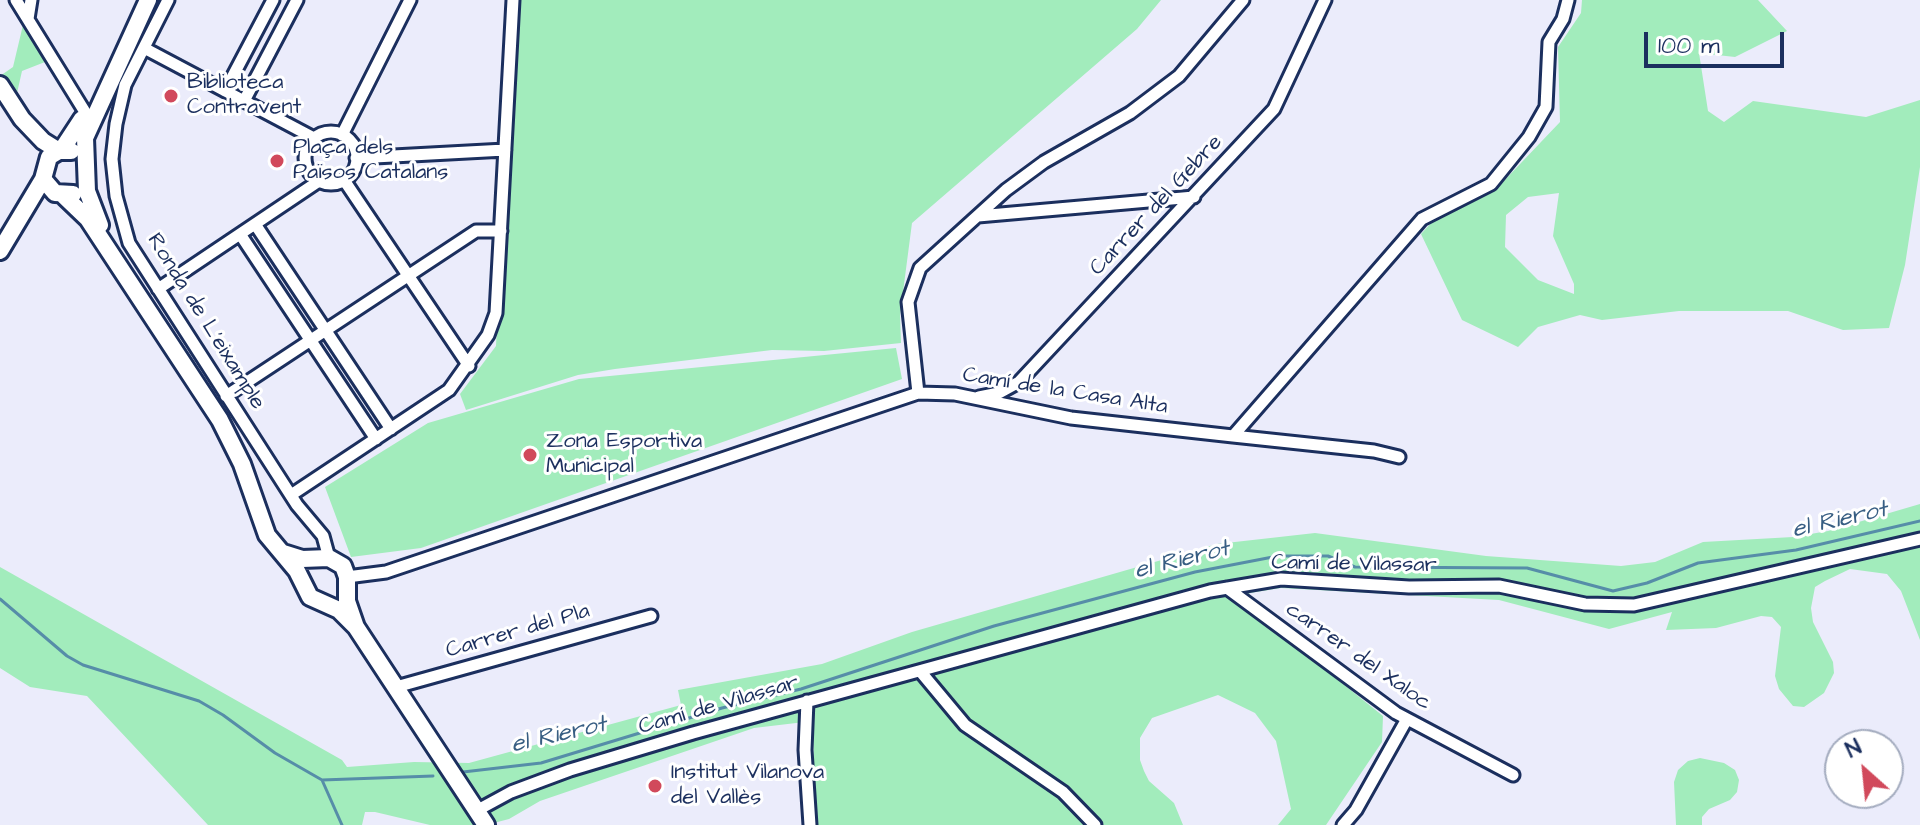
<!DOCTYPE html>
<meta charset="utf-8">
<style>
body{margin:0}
#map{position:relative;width:1920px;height:825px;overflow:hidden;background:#ebecfb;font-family:"Architects Daughter",sans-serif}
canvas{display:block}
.north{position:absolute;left:1824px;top:729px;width:80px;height:80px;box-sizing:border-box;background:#fff;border:2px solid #a4acbf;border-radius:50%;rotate:333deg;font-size:22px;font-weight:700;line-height:32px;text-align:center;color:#1b2f5e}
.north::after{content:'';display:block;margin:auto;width:28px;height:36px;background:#d1495b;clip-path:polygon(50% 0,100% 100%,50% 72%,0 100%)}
.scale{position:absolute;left:1644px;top:32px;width:140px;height:36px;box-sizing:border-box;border:4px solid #1b2f5e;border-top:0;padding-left:10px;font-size:24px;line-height:28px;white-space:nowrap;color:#1b2f5e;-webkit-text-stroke:6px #fff;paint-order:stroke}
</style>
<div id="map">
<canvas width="1920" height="825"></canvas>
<div class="north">N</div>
<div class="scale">100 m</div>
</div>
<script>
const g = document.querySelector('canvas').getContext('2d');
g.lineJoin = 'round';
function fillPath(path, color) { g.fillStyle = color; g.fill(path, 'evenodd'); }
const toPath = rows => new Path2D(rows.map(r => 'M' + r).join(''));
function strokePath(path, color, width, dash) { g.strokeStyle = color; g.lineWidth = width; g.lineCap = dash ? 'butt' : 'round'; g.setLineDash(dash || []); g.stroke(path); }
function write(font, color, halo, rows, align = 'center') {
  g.font = font + ' "Architects Daughter",sans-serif'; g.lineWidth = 6; g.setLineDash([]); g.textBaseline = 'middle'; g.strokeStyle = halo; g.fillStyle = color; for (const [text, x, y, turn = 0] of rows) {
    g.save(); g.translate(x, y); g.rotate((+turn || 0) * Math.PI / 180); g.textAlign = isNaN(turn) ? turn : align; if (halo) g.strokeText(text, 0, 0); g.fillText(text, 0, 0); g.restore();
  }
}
const green = toPath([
 [512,0,1161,0,1137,29,912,223,900,315,901,343,824,351,772,350,615,369,578,375,466,410,460,394,496,346],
 [1582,0,1758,0,1787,31,1735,57,1699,53,1708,111,1724,122,1753,101,1866,117,1920,100,1920,167,1905,265,1889,328,1843,330,1788,311,1679,311,1602,320,1580,315,1538,327,1518,347,1462,320,1421,234,1442,211,1501,184,1560,122,1558,47,1581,13],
 [1559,193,1553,236,1574,284,1574,294,1538,280,1505,247,1506,215,1528,197],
 [23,25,45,62,22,71,15,102,0,76,13,67],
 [896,348,902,379,421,548,351,557,325,487,428,423,579,379],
 [1920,504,1920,640,1901,591,1887,574,1850,569,1825,581,1815,587,1811,608,1813,622,1833,662,1834,673,1824,693,1804,707,1793,706,1779,689,1775,676,1781,627,1772,617,1761,616,1716,628,1666,630,1672,612,1609,629,1499,600,1281,588,1250,593,1241,602,1383,716,1382,742,1326,825,1278,825,1291,809,1276,741,1255,713,1218,695,1152,718,1140,738,1140,760,1144,771,1149,781,1174,803,1183,825,815,825,813,721,754,728,540,801,509,819,486,825,430,825,375,812,365,812,362,825,208,825,87,696,30,687,0,668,0,567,342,760,347,767,414,762,469,763,681,705,678,690,822,664,912,632,1217,544,1315,533,1486,556,1621,566,1655,562,1703,542,1793,537,1828,531],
 [1700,758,1724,763,1735,770,1739,780,1737,792,1730,800,1709,809,1702,817,1702,825,1676,825,1674,782,1678,770,1688,761]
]);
const stream = toPath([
 [0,599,67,656,83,665,199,701,223,715,275,753,322,780,342,825],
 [463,772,541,763,722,708,801,689,994,626,1195,572,1278,556,1328,556,1355,567,1527,568,1613,591,1647,583,1698,563,1796,550,1920,521],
 [322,780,433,776]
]);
const street = toPath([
 [16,0,85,112],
 [168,0,125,85,116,124,112,159,116,196,129,243,297,505,323,536,329,558],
 [28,19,31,0],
 [144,48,314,138],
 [225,91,273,0],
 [244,101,297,0],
 '305 158a26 26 0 1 1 52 0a26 26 0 1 1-52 0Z',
 [342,135,410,0],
 [356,158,505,150],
 [344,180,469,366],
 [978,216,1194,197],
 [255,224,391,429],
 [240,234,376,439],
 [158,289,319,181],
 [918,393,908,302,920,268,1006,190,1044,162,1130,113,1179,76,1243,0],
 [226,396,476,231,501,231],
 [979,397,999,393,1019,382,1274,109,1325,0],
 [1233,436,1374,451,1399,457],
 [291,495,449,390,488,335,496,313,513,0],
 [347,577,386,572,918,393,955,394,1071,418,1233,436,1422,219,1491,184,1529,137,1546,107,1549,42,1563,19,1568,0],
 [1227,588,1396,713,1513,775],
 [920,671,965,725,1063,792,1095,825],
 [396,687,651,616],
 [807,701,805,750,810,825],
 [476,811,511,792,570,770,693,733,1210,591,1281,579,1409,587,1499,586,1585,604,1634,605,1920,539],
 [1343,825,1356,810,1407,719]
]);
const secondary = toPath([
 [0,85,22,119,43,141,59,151],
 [61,151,82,119],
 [71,151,59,151,49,157,43,179,55,193,73,194],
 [64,196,88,219,220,420,242,464,267,535,297,571,310,597,339,610,356,627],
 [100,225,87,191,85,138,148,0],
 [0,251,43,179],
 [283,553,302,559,329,558,343,566,347,577,347,601,356,627,486,825]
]);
const markers = [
 [171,96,8,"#d1495b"],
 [277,161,8,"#d1495b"],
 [530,455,8,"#d1495b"],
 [655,786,8,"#d1495b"]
];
const poiNames = [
 ["Biblioteca",187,83],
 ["Contravent",187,108],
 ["Plaça dels",293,148],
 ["Països Catalans",293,173],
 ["Zona Esportiva",546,442],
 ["Municipal",546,467],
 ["Institut Vilanova",671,773],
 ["del Vallès",671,798]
];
const streetNames = [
 ["Carrer del Gebre",1157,206,-47],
 ["Ronda de L'eixample",205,322,58],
 ["Camí de la Casa Alta",1065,392,9],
 ["Camí de Vilassar",1354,565,1],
 ["Carrer del Pla",518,632,-16],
 ["carrer del Xaloc",1358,657,35],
 ["Camí de Vilassar",719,706,-16]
];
const waterNames = [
 ["el Rierot",1840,521,-13],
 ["el Rierot",1182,561,-14],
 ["el Rierot",559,736,-13]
];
fillPath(green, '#a2ecbc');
strokePath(stream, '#568da8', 3);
strokePath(street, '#1b2f5e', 17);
strokePath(secondary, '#1b2f5e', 22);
strokePath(street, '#fff', 11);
strokePath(secondary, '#fff', 16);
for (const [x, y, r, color] of markers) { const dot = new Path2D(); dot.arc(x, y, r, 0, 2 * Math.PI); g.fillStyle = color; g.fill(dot); strokePath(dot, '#fff', 3); }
write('22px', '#1b2f5e', '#fff', poiNames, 'left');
write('22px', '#1b2f5e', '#fff', streetNames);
write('italic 24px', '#385e83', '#fff', waterNames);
</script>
